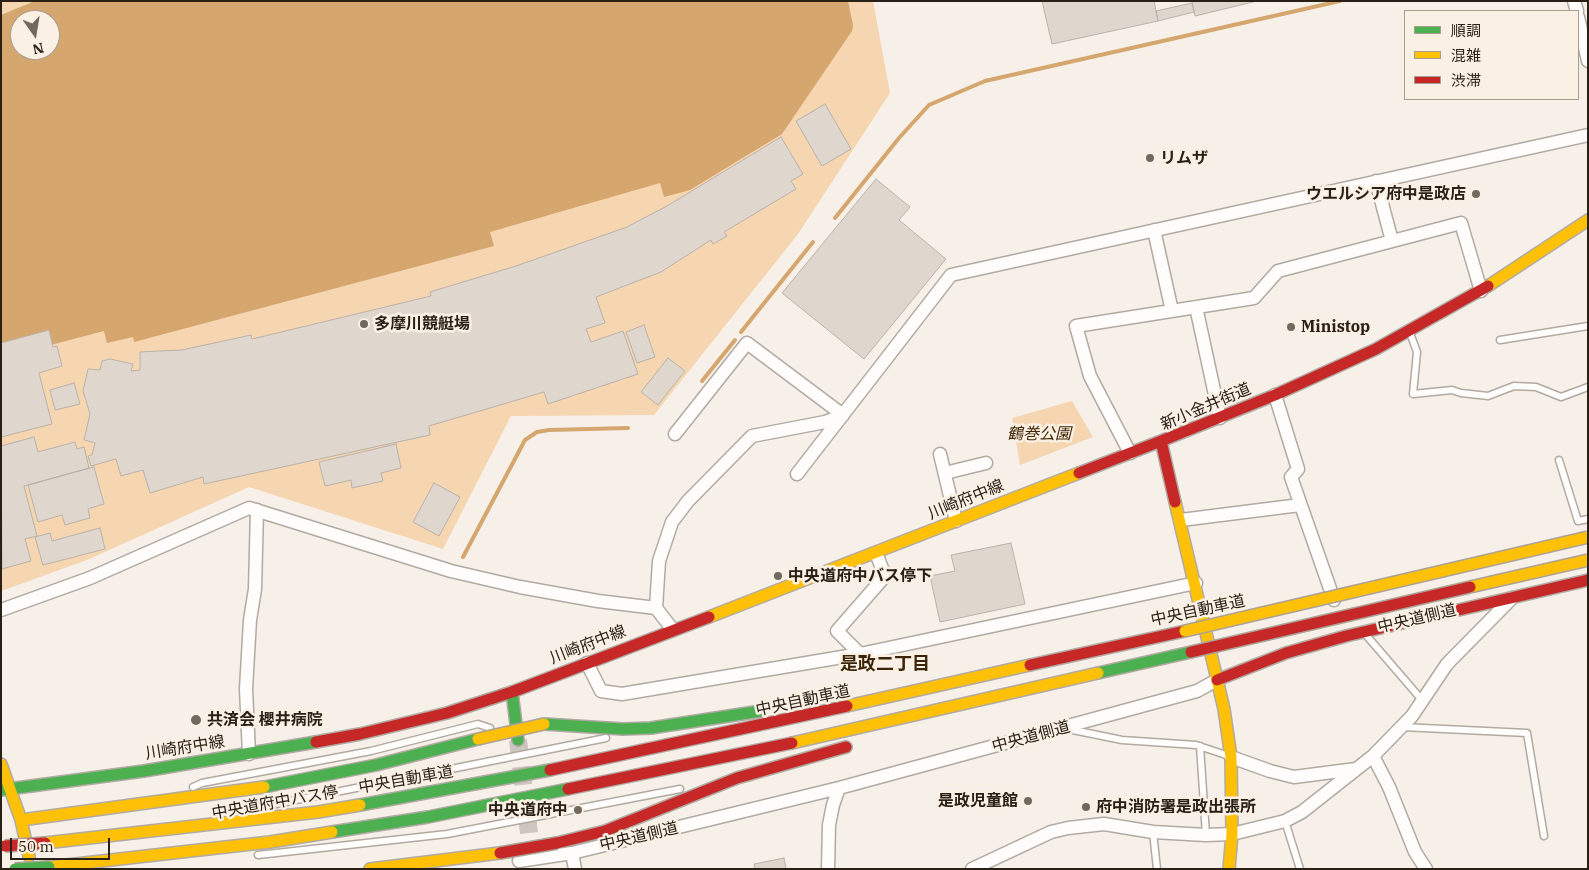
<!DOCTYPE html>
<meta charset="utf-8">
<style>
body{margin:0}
#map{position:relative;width:1589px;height:870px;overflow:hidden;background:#f6f0e9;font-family:"IBM Plex Serif","Noto Sans JP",serif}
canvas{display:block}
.frame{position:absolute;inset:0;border:2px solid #2a2015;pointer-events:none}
.legend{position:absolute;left:1404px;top:10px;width:175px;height:90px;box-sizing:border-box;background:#fbf0e4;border:1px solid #a79d91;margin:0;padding:6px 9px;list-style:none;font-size:15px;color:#2a2015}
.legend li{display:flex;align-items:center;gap:10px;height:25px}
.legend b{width:25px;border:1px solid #a79d91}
.north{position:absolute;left:10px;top:10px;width:50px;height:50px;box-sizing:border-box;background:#fbf0e4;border:1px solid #a79d91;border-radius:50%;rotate:167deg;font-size:14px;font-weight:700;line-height:20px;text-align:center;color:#2a2015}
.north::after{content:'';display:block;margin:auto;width:18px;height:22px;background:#71695f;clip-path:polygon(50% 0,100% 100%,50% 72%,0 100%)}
.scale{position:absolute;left:10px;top:838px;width:100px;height:22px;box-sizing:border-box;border:2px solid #2a2015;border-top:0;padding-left:6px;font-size:15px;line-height:18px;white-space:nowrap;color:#2a2015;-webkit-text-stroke:4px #fbf0e4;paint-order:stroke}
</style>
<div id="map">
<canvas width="1589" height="870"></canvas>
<div class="frame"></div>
<ul class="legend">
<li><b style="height:6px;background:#4caf50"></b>順調</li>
<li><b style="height:6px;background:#ffc107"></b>混雑</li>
<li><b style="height:6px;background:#c62828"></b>渋滞</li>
</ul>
<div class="north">N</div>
<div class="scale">50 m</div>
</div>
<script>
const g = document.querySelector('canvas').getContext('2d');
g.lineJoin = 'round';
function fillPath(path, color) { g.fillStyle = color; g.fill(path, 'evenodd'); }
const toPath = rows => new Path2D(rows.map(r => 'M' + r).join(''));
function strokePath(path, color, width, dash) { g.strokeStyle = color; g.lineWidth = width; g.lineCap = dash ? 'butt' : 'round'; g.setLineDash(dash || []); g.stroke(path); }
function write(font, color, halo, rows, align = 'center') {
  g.font = font + ' "IBM Plex Serif","Noto Sans JP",serif'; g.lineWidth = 5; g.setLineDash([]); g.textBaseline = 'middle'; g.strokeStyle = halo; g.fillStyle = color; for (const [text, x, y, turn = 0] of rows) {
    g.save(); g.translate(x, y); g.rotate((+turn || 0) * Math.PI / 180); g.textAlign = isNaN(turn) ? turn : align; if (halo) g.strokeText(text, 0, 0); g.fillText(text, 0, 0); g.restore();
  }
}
const green = toPath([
 [1,1,873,1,890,93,798,234,654,415,511,416,443,549,249,487,87,560,1,591],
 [20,20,50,20,50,50,20,50],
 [1072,401,1093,437,1020,465,1012,418]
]);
const water = toPath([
 [35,1,848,1,853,25,852,31,782,134,690,190,664,197,660,183,490,232,494,246,134,342,133,337,107,343,104,331,1,358,1,15],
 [20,20,50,20,50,50,20,50]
]);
const stream = toPath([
 [835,218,899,138,929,105,985,81,1340,1],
 [741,332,813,242],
 [702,381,735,340],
 [463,557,525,440,537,432,549,430,628,428]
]);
const building = toPath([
 [1042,1,1154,1,1158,21,1052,44,1042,1],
 [1192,1,1257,1,1195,16,1192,1],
 [1192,3,1194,12,1158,21,1156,11,1192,3],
 [825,104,851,149,822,166,796,121,825,104],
 [781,137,803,174,791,181,796,189,724,232,727,236,713,244,711,240,661,272,596,297,605,323,586,329,591,342,623,331,638,374,548,404,544,392,429,426,430,435,204,484,203,477,150,493,143,470,121,476,116,459,91,466,88,456,92,455,95,443,84,440,90,414,83,391,88,369,100,370,102,361,110,359,133,364,131,371,140,370,140,352,182,350,251,335,252,339,431,296,430,292,516,266,627,227,667,206,781,137],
 [876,179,910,207,899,220,946,259,864,359,782,293,876,179],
 [644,325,655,357,637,363,626,332,644,325],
 [49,330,53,347,57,346,62,366,39,373,52,424,1,437,1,343,49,330],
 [668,358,685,371,658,405,641,392,668,358],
 [74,383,80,404,55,410,50,390,74,383],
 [34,437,38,452,75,442,77,449,84,447,89,468,24,486,37,536,25,539,31,561,2,569,1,446,34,437],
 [396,444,401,468,381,473,383,481,352,488,351,480,325,486,319,462,396,444],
 [94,467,104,504,88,509,90,518,65,525,62,515,38,522,28,485,94,467],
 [434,483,460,497,439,536,413,522,434,483],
 [100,528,105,549,43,565,35,537,50,533,52,541,100,528],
 [1011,543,1025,604,940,622,930,576,955,571,951,555,1011,543],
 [784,858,786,869,755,869,754,864,784,858]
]);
const secondaryTunnel = toPath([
 [518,740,529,833]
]);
const lane = toPath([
 [1410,333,1417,352,1413,394,1452,390,1461,393,1488,396,1514,386,1536,387,1561,397,1588,387],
 [1500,340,1588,326],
 [1559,460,1578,521,1588,519],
 [1366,635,1422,700],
 [1402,727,1527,733,1544,836],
 [1068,729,1122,740,1196,745,1229,756],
 [1200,746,1206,835],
 [193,787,202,783,371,751,478,724,490,728],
 [256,808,606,738],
 [1285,821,1300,869],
 [1153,832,1157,869],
 [258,855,447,834,680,789]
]);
const street = toPath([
 [1574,1,1577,11],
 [1578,17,1588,61],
 [1376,181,1392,241],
 [1154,230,1172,311],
 [1196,307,1220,418],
 [1275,395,1298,469,1291,477,1334,600],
 [675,434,747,343,843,415],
 [1130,453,1090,376,1076,326,1254,298,1278,271,1461,223,1481,291],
 [940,454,956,521],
 [945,473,986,463],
 [797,474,951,275,1588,135],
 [1181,520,1300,505],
 [1,610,90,578,249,508,451,571,520,587,598,601,656,608],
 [673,630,656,608,659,561,672,522,688,501,752,436,825,422,843,415],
 [860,654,837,631,885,576,876,553],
 [587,663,601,691,622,694,860,654,1196,583],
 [249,754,246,689,250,620,255,589,257,510],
 [1373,756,1389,787,1415,852,1426,869],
 [1231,757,1270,771,1294,777,1356,769],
 [572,853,575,869],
 [519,861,572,853,839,788,1197,691,1217,680],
 [828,869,829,825,833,805,839,788],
 [972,869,1051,832,1068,828,1104,824,1153,832,1206,835,1232,834,1285,821,1302,812,1373,756,1412,716,1447,664,1512,598]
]);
const fast = toPath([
 [1098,673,1191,652],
 [512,692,518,740],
 [544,724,623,729,651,728,761,711],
 [264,787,376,765,478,739],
 [1,790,144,771,316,742],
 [360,805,550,770],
 [332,832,428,817,568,789]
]);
const slow = toPath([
 [1488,286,1588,220],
 [1175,502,1224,709,1231,757,1232,834,1229,869],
 [709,617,1079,473],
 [847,706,1030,665],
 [792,743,1098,673],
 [1,764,21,820,29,856],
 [21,820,264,787],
 [45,843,318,812,360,805],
 [49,867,270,842,332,832],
 [370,869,500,853]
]);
const jam = toPath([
 [1079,473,1161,441],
 [1175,502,1161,441,1275,395,1376,349,1488,286],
 [1030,665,1185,631],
 [1217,680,1286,653,1346,636,1588,580],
 [316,742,360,734,447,713,512,692,709,617],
 [550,770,847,706],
 [568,789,792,743],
 [557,843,605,831,737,778,846,747]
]);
const fastBridge = toPath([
 [15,869,49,867]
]);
const slowBridge = toPath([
 [1470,587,1588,560],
 [1185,631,1588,537],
 [478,739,544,724]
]);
const jamBridge = toPath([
 [1191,652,1470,587],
 [5,846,45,843],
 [500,853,557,843]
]);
const markers = [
 [1150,158,5,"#71695f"],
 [1476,194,5,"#71695f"],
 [364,324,5,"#71695f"],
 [1291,327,5,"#71695f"],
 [778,576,5,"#71695f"],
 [196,720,6,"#71695f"],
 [1028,801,5,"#71695f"],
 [1086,807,5,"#71695f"],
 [578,810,5,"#71695f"]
];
const poiNames = [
 ["リムザ",1160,158],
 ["ウエルシア府中是政店",1466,194,"right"],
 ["多摩川競艇場",374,324],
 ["Ministop",1301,327],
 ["中央道府中バス停下",788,576],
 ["共済会 櫻井病院",207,720],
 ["是政児童館",1018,801,"right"],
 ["府中消防署是政出張所",1096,807],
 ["中央道府中",568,810,"right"]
];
const streetNames = [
 ["新小金井街道",1206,407,-23],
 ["川崎府中線",966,500,-22],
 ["中央自動車道",1198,611,-12],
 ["中央道側道",1417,619,-13],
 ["川崎府中線",588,645,-21],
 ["中央自動車道",803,701,-12],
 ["中央道側道",1031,737,-15],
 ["川崎府中線",185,748,-9],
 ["中央自動車道",406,780,-10],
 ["中央道府中バス停",275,803,-10],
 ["中央道側道",639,837,-13]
];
const parkNames = [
 ["鶴巻公園",1039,434]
];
const neighbourhoodNames = [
 ["是政二丁目",885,665]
];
fillPath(green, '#f6d5b1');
fillPath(water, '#d5a66e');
strokePath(stream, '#d5a66e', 4);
fillPath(building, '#dfd7ce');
strokePath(building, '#bab2aa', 1);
strokePath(secondaryTunnel, '#cdc6bf', 18, [18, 9]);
strokePath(lane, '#b1aaa2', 9);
strokePath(street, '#b1aaa2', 15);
strokePath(fast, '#b1aaa2', 14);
strokePath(slow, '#b1aaa2', 14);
strokePath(jam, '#b1aaa2', 14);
strokePath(lane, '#fefdfc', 6);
strokePath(street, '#fefdfc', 12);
strokePath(fast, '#4caf50', 11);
strokePath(slow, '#ffc107', 11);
strokePath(jam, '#c62828', 11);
strokePath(fastBridge, '#aca195', 14, []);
strokePath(slowBridge, '#aca195', 14, []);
strokePath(jamBridge, '#aca195', 14, []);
strokePath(fastBridge, '#4caf50', 11);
strokePath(slowBridge, '#ffc107', 11);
strokePath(jamBridge, '#c62828', 11);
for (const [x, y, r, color] of markers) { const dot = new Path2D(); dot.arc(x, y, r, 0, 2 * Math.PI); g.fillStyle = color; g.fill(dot); strokePath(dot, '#fbf0e4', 2); }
write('bold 16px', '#2a2015', '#fbf0e4', poiNames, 'left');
write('16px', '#2a2015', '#fbf0e4', streetNames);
write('italic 16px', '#412704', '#fbf0e4', parkNames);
write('bold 18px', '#3a250b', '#fbf0e4', neighbourhoodNames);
</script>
